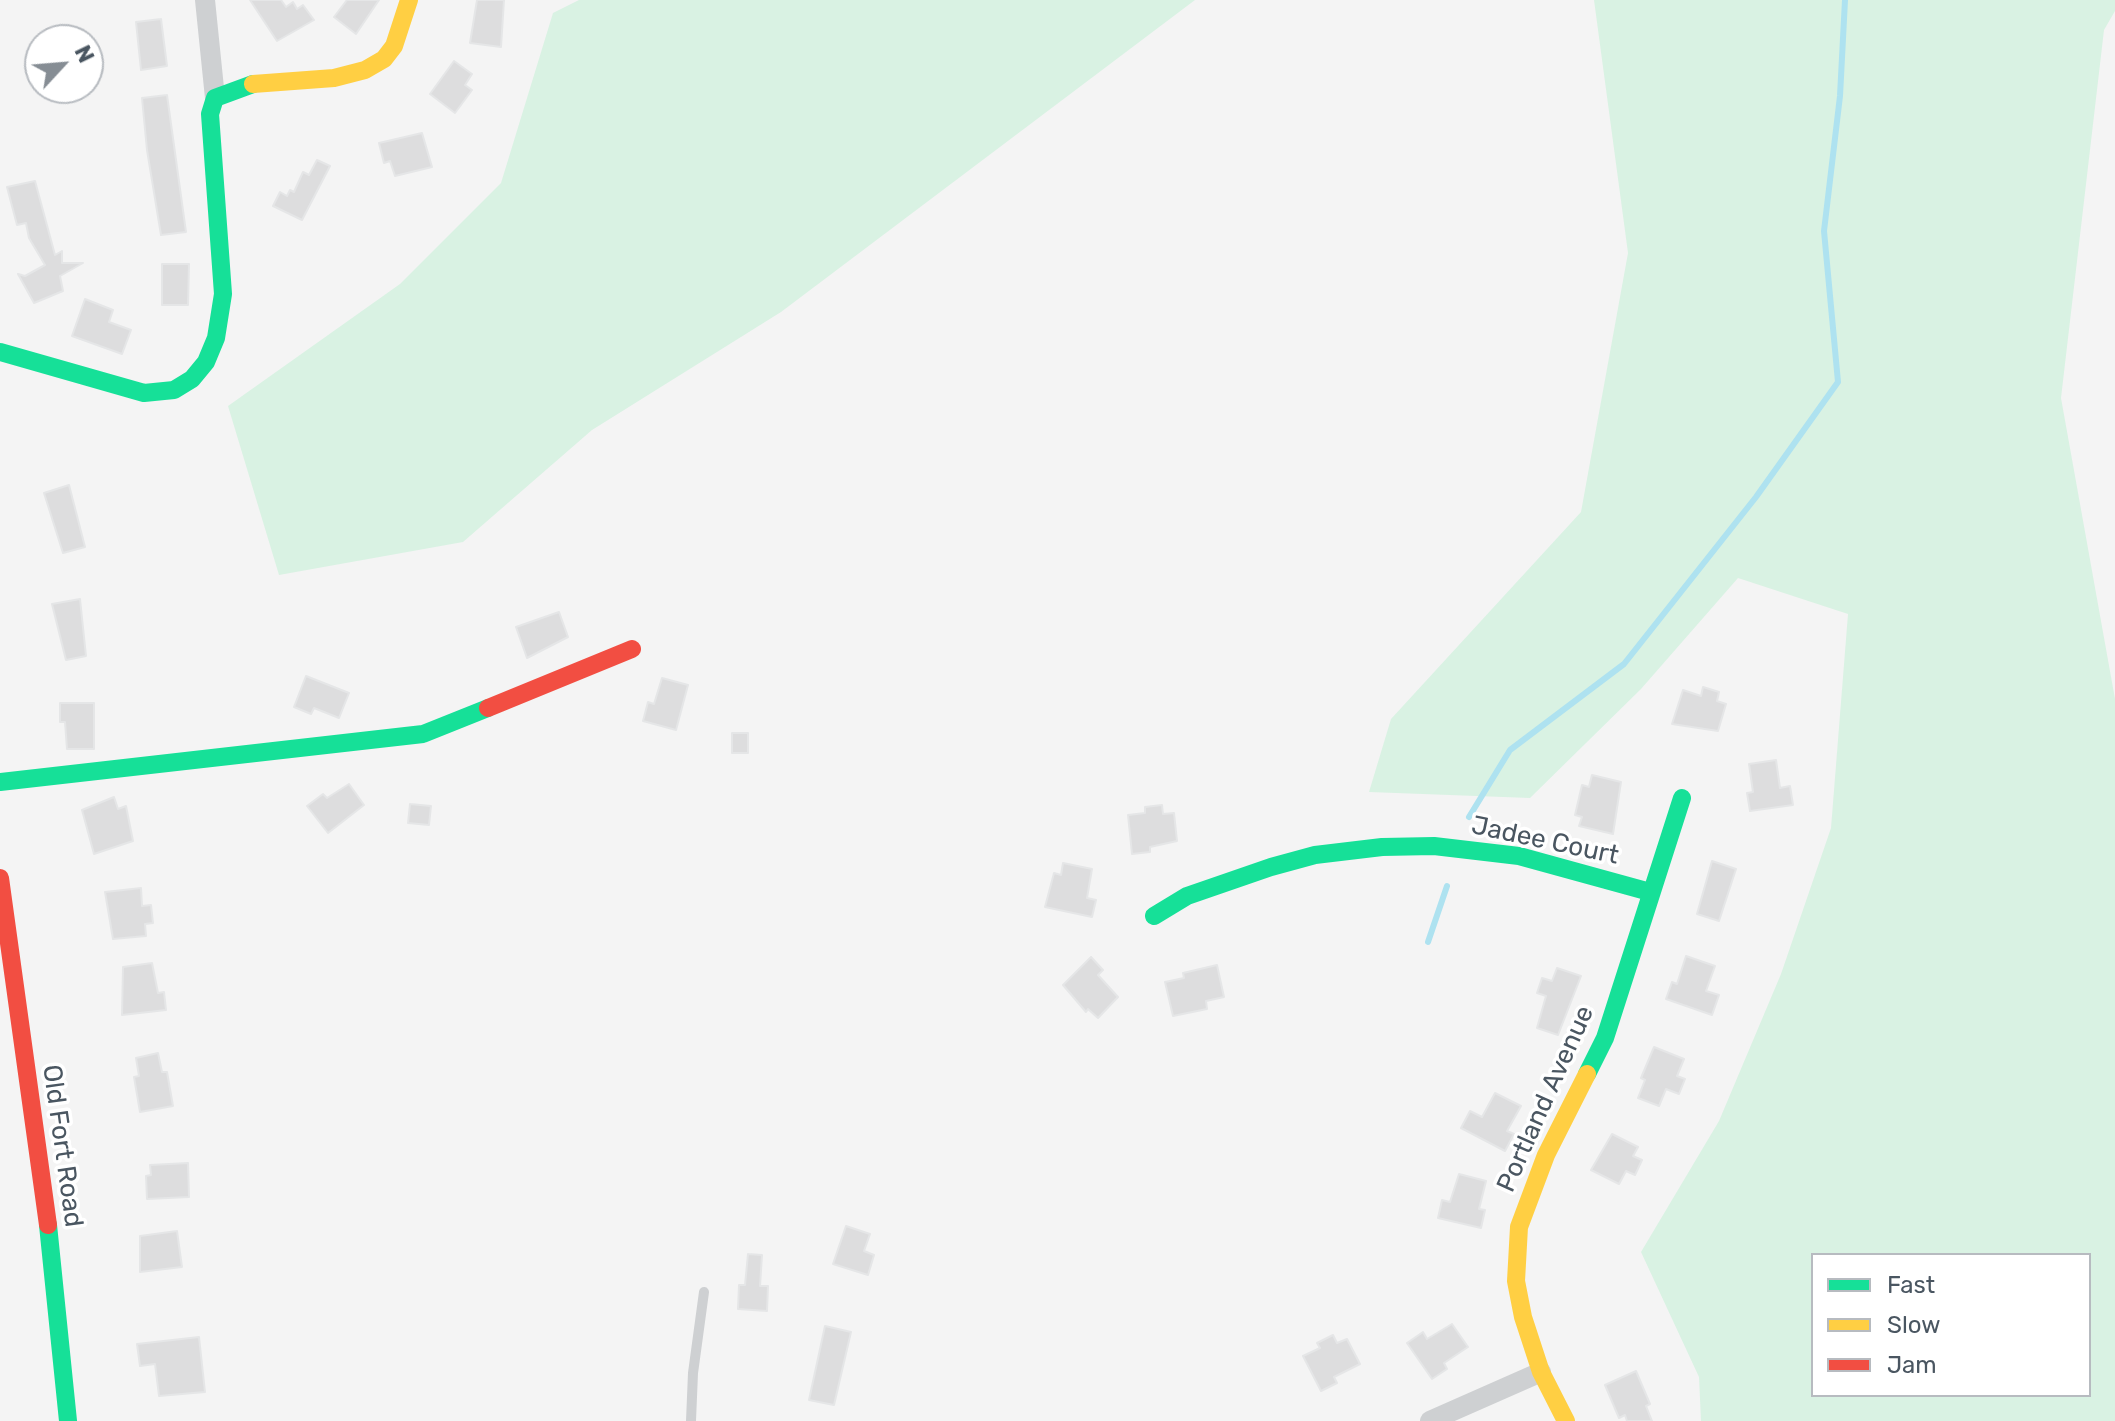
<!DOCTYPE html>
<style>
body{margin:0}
#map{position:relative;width:2115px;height:1421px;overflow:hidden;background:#f4f4f4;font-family:Rubik,sans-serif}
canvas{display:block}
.legend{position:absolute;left:1811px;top:1253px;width:280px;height:144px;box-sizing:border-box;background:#fff;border:2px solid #b7bbc0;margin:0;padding:10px 14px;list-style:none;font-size:24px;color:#4a5661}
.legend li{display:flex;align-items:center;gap:16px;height:40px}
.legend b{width:40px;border:2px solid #b7bbc0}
.north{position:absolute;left:24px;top:24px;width:80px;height:80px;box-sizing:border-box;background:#fff;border:2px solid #b7bbc0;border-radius:50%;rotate:64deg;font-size:22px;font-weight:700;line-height:32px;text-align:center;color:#4a5661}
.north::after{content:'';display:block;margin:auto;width:28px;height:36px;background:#868d94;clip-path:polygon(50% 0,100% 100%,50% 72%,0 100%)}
</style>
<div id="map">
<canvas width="2115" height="1421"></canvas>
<ul class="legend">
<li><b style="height:10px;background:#16e098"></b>Fast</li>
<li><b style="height:10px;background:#ffcf43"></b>Slow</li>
<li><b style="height:10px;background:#f24e42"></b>Jam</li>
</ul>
<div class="north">N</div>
</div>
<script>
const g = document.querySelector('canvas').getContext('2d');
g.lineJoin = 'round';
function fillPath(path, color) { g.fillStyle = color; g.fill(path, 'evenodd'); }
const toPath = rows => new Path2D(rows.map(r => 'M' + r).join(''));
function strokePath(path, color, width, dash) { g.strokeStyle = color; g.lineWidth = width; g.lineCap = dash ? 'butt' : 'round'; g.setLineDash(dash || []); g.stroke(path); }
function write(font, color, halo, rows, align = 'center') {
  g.font = font + ' Rubik,sans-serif'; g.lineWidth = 7; g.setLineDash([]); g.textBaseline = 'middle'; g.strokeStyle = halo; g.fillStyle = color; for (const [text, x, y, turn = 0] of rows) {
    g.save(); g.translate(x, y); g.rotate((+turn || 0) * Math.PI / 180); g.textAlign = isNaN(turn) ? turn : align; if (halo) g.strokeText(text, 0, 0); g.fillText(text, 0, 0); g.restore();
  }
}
const green = toPath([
 [579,0,1195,0,781,312,592,430,463,542,279,575,228,406,400,284,501,183,553,13],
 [1594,0,2115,0,2115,11,2104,30,2061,398,2115,699,2115,1421,1701,1421,1699,1377,1641,1252,1719,1121,1781,974,1831,828,1848,614,1738,578,1641,689,1530,798,1369,792,1391,719,1581,512,1628,253],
 [1813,1255,2089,1255,2089,1395,1813,1395]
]);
const stream = toPath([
 [1469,817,1510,750,1624,664,1756,497,1838,382,1824,231,1840,96,1845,0],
 [1428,942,1447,886]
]);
const building = toPath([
 [250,0,281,0,286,7,293,2,297,9,303,5,314,20,277,41,250,0],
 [347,0,379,0,356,34,334,17,347,0],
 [477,0,504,0,501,47,470,43,477,0],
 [161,19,167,66,141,70,136,22,161,19],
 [454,61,472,74,465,85,472,90,455,113,430,94,454,61],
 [167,95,186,232,161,235,147,150,142,98,167,95],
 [422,133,432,167,395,176,390,161,384,163,379,143,422,133],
 [317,160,330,166,302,220,273,206,280,192,287,196,290,190,294,192,303,172,309,175,317,160],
 [35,181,55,255,62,251,62,263,83,263,60,276,63,291,34,303,18,274,25,276,45,265,29,238,26,223,17,225,7,187,35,181],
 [162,264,189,264,188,305,162,305,162,264],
 [85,299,113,310,109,322,131,330,122,354,72,336,85,299],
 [69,485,85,547,63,553,44,493,69,485],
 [80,599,86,656,66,660,52,604,80,599],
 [559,612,568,637,527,658,516,627,559,612],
 [306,676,349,693,339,718,314,708,311,714,294,707,306,676],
 [662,678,688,685,676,730,643,721,648,702,654,704,662,678],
 [1703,687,1719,692,1717,701,1726,704,1718,731,1672,724,1683,690,1701,696,1703,687],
 [60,703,94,703,94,749,67,749,65,722,60,722,60,703],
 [732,733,748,733,748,753,732,753,732,733],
 [1776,760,1780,788,1790,786,1793,805,1750,811,1747,793,1753,792,1749,764,1776,760],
 [1592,775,1621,782,1613,834,1579,826,1582,817,1575,815,1582,785,1589,787,1592,775],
 [349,784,364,805,328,833,307,806,323,794,327,798,349,784],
 [114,797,118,809,126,806,133,841,94,854,82,810,114,797],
 [410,804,431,806,429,825,408,823,410,804],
 [1162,805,1163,814,1174,813,1177,841,1150,847,1150,852,1132,854,1128,815,1145,813,1145,807,1162,805],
 [1712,861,1736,869,1719,921,1697,914,1712,861],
 [1063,863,1092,869,1087,898,1096,900,1092,917,1045,907,1054,873,1061,875,1063,863],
 [141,888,142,906,151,905,153,923,145,924,146,936,113,939,105,892,141,888],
 [1686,956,1715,966,1706,991,1719,995,1712,1015,1666,999,1672,982,1677,984,1686,956],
 [1091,957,1103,970,1098,975,1118,997,1098,1018,1088,1009,1086,1012,1063,985,1091,957],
 [152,963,158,993,164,992,166,1010,122,1015,123,967,152,963],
 [1217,965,1224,997,1206,1001,1207,1009,1173,1016,1165,982,1184,978,1183,973,1217,965],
 [1557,968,1581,976,1558,1035,1537,1028,1546,996,1537,993,1542,978,1552,981,1557,968],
 [1654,1047,1684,1059,1677,1076,1685,1079,1679,1094,1666,1089,1659,1106,1638,1098,1645,1080,1641,1078,1654,1047],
 [158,1053,162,1072,167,1072,173,1106,140,1112,134,1077,139,1076,136,1058,158,1053],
 [1495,1093,1521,1106,1507,1131,1514,1134,1505,1151,1461,1128,1470,1111,1482,1117,1495,1093],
 [1612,1134,1638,1147,1633,1156,1642,1160,1635,1175,1626,1171,1619,1184,1591,1170,1612,1134],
 [188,1163,189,1197,147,1199,146,1176,151,1175,150,1165,188,1163],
 [1459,1174,1486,1181,1479,1209,1485,1210,1481,1228,1438,1218,1442,1200,1450,1202,1459,1174],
 [846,1226,870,1234,864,1251,874,1255,868,1275,833,1264,846,1226],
 [177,1231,182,1267,140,1272,140,1236,177,1231],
 [748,1254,762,1255,760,1286,768,1286,767,1311,738,1309,739,1285,745,1285,748,1254],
 [1452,1324,1468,1347,1444,1363,1447,1369,1432,1379,1407,1343,1423,1332,1427,1339,1452,1324],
 [825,1326,851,1332,834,1405,809,1400,825,1326],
 [1333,1335,1337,1343,1347,1339,1360,1364,1334,1377,1337,1383,1321,1391,1303,1356,1320,1348,1317,1343,1333,1335],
 [199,1337,205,1392,159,1396,155,1364,140,1366,137,1344,199,1337],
 [1636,1371,1650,1404,1646,1406,1652,1421,1627,1421,1625,1415,1619,1418,1605,1385,1636,1371]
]);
const lane = toPath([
 [691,1421,693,1373,704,1292]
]);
const street = toPath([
 [205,0,215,98],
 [1430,1421,1541,1372]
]);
const fast = toPath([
 [0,352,144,393,174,390,192,379,206,362,216,338,223,294,210,114,215,98,253,84],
 [0,782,423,734,488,708],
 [1154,916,1187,896,1271,867,1315,855,1382,847,1434,846,1519,856,1650,892],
 [1587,1074,1605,1038,1682,798],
 [48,1225,68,1421]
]);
const slow = toPath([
 [253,84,334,78,365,70,384,59,394,46,409,0],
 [1566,1421,1541,1372,1523,1317,1516,1281,1519,1227,1546,1155,1587,1074]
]);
const jam = toPath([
 [488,708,632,649],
 [0,878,48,1225]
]);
const streetNames = [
 ["Jadee Court",1545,841,12],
 ["Portland Avenue",1546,1099,-66],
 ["Old Fort Road",62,1146,82]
];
fillPath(green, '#d9f2e3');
strokePath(stream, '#aee2f0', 6);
fillPath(building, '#ddddde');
strokePath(building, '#e5e6e7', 2);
strokePath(lane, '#ced0d2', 10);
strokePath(street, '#ced0d2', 20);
strokePath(fast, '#16e098', 18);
strokePath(slow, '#ffcf43', 18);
strokePath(jam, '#f24e42', 18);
write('26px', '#4a5661', '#fff', streetNames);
</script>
